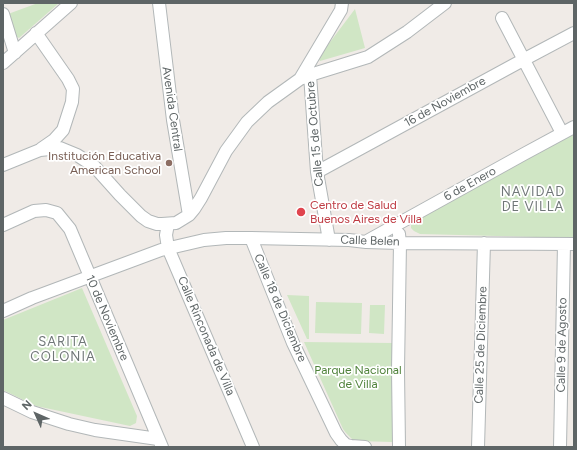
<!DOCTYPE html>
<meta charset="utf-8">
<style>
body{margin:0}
#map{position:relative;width:577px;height:450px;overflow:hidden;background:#f0ebe7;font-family:Figtree,sans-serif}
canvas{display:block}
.frame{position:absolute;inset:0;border:4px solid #5e6566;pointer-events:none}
.north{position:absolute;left:16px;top:394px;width:40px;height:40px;-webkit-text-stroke:3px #fff;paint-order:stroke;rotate:315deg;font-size:11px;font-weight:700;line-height:16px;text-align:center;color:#5e6566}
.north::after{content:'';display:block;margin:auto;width:14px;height:18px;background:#5e6566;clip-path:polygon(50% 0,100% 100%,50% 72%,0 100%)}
</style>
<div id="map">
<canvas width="577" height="450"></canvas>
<div class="frame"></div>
<div class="north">N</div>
</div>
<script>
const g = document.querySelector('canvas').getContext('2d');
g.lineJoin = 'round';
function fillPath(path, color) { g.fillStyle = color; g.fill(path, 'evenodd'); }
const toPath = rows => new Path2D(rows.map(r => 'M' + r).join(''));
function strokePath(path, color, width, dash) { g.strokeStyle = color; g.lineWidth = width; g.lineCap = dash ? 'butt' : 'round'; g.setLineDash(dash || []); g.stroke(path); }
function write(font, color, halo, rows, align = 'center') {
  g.font = font + ' Figtree,sans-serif'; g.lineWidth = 3.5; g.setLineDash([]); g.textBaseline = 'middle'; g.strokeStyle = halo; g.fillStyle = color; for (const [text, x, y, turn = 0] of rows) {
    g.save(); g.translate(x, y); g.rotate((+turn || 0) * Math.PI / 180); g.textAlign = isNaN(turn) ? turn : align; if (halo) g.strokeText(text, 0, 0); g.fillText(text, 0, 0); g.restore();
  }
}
const green = toPath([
 [38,3,59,3,19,38,13,35,8,14],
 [355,9,365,48,320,61,318,58],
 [574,131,574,238,420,234,414,231,411,228,411,221],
 [82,288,137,416,136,423,130,426,36,406,3,390,3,320],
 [287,295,309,296,309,339,307,339],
 [316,302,362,303,361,334,315,333],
 [370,305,385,305,384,334,369,333],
 [304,342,393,343,392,442,357,441,352,439,346,433,343,429]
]);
const minor = toPath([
 [159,3,173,120,189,215],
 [3,14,15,53],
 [502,18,562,133],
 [36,33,68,79,73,89,72,102,63,130,54,140,41,149],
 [3,63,71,3],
 [310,75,317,172,329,240],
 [300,79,341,10,342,3],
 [3,165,40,150,60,148,77,155,94,166,120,195,141,216,148,221,157,224,162,224,176,223,189,215,194,209,201,198,226,151,247,122,268,102,300,79,310,75,368,57,407,32,445,3],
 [317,172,523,60,574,33],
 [168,224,166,235,168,248,253,447],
 [3,225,34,211,46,210,57,213,70,229,162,447],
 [399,234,400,243,398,370,399,447],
 [251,238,293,343,336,433,341,440,346,445,351,446,365,447],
 [367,241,524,154,574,127],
 [3,311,32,298,161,250,204,240,226,238,251,238,349,240,366,242,400,243,574,244],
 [3,398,32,412,69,424,95,430,158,439],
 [478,447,484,243],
 [560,447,564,244]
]);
const markers = [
 [169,163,4,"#8d6e63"],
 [301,212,5,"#e0444e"]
];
const streetNames = [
 ["16 de Noviembre",445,102,-29],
 ["Avenida Central",172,109,82],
 ["Calle 15 de Octubre",315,134,-95],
 ["6 de Enero",470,184,-29],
 ["Calle Belen",370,241,2],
 ["Calle 18 de Diciembre",280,308,67],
 ["10 de Noviembre",107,318,67],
 ["Calle Rinconada de Villa",206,336,67],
 ["Calle 25 de Diciembre",481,345,-88],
 ["Calle 9 de Agosto",562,345,-89]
];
const educationNames = [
 ["Institución Educativa",161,156],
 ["American School",161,170]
];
const healthNames = [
 ["Centro de Salud",310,205],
 ["Buenos Aires de Villa",310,219]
];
const parkNames = [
 ["Parque Nacional",358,370],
 ["de Villa",358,384]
];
const neighbourhoodNames = [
 ["NAVIDAD",533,192],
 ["DE VILLA",533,207],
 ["SARITA",63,342],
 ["COLONIA",63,357]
];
fillPath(green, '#d0e6c5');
strokePath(minor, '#b2b7b8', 14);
strokePath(minor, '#fff', 12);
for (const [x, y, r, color] of markers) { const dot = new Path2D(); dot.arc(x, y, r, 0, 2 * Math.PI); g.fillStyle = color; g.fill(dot); strokePath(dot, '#fff', 1.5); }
write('12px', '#5e6566', '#fff', streetNames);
write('12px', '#785e54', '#fff', educationNames, 'right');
write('12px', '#be3a42', '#fff', healthNames, 'left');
write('12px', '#4f823a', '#fff', parkNames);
g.letterSpacing = '1px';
write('13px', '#707778', '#fff', neighbourhoodNames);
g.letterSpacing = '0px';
</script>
